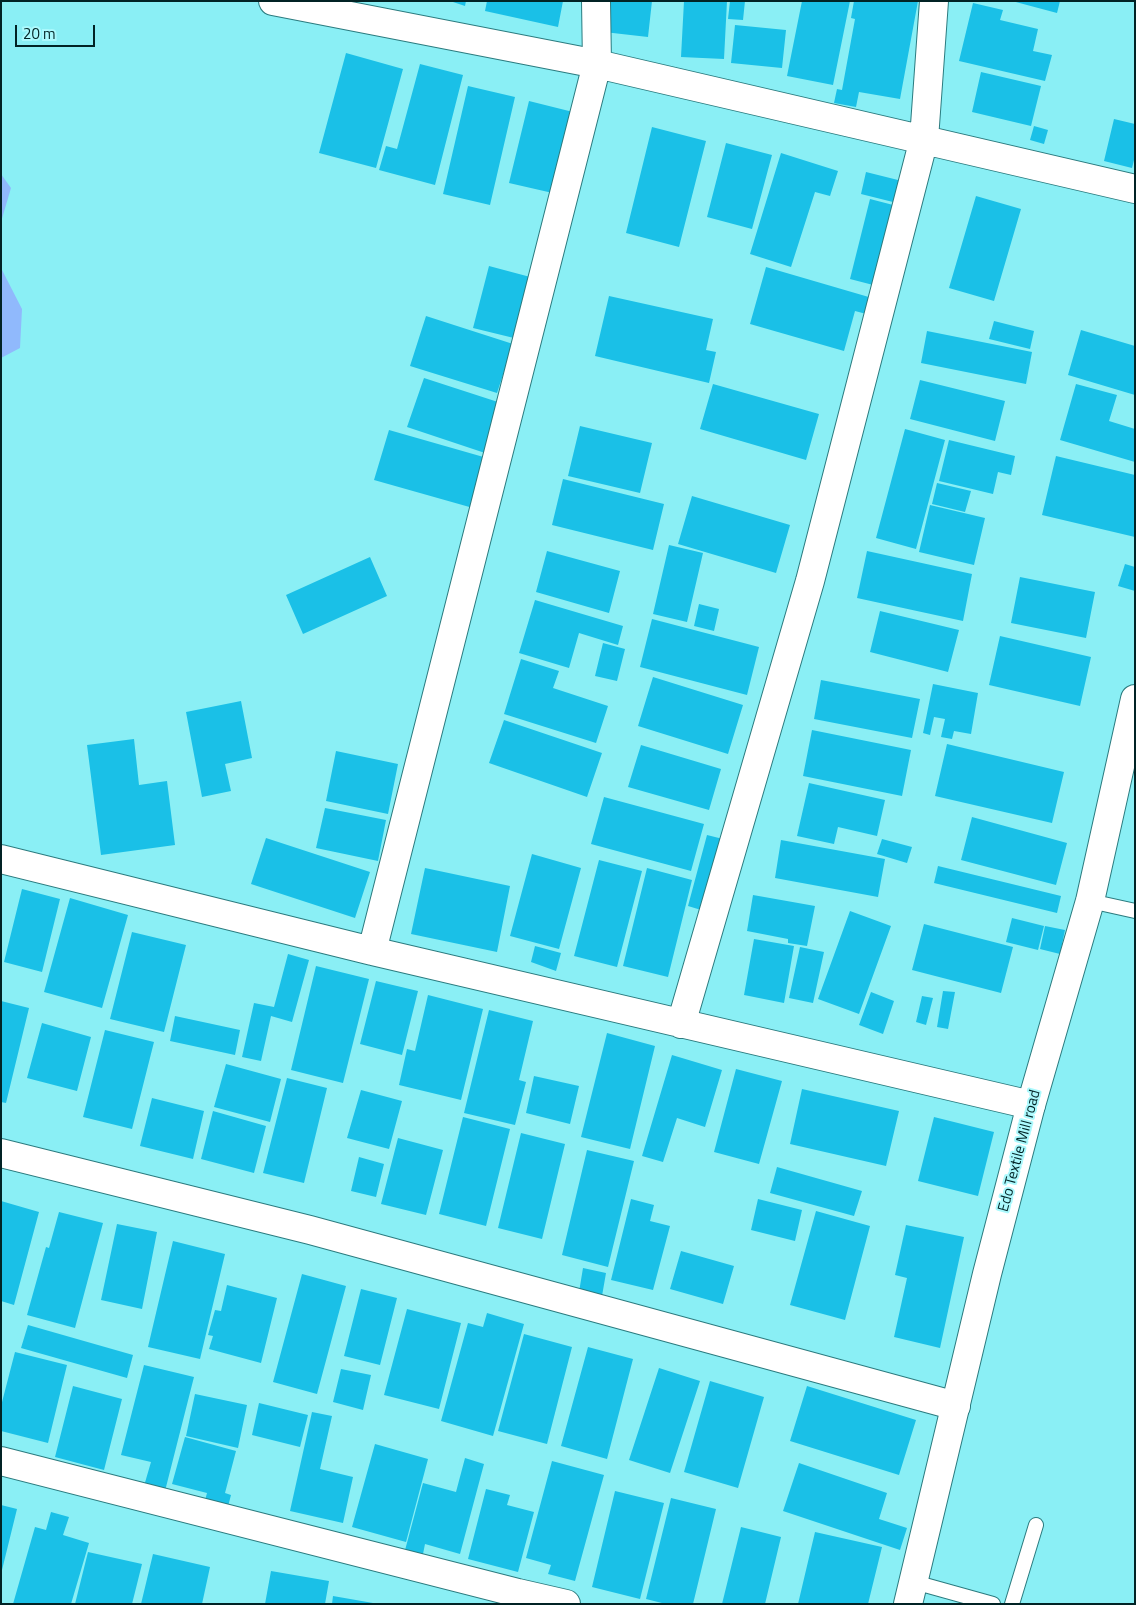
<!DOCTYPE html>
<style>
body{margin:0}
#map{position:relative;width:1136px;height:1605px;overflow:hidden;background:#8aeff5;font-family:"Titillium Web",sans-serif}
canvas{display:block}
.frame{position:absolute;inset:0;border:2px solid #012325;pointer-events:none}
.scale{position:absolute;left:15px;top:25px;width:80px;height:22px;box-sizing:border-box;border:2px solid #012325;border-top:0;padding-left:6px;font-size:15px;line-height:18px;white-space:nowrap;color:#012325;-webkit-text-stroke:4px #abf9fd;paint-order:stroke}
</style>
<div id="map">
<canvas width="1136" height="1605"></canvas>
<div class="frame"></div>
<div class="scale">20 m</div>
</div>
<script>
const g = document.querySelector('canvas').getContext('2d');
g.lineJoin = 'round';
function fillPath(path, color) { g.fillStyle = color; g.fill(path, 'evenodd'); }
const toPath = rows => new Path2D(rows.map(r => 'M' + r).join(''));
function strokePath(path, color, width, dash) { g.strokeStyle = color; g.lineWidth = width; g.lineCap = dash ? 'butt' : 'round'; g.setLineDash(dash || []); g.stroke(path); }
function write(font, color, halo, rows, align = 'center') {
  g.font = font + ' "Titillium Web",sans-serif'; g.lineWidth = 4; g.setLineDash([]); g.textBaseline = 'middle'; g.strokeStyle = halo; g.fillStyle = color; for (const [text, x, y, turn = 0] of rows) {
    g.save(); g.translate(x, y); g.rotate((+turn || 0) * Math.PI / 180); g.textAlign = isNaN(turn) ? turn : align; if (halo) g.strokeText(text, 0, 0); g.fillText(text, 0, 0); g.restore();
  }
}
const water = toPath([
 [1,174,11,188,1,222],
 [1,268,22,309,20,348,1,358]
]);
const building = toPath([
 [450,1,466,1,465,6],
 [487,1,563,1,558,27,485,11],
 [607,1,652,1,648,37,604,32],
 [684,1,727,1,724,59,681,57],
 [730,1,745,1,743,20,728,19],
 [802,1,850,1,833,85,787,76],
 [854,1,918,1,900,99,859,92,856,107,834,103,837,89,842,90,855,19,851,18],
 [1012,1,1060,1,1057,13],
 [973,3,1003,10,1000,20,1038,29,1033,51,1052,55,1045,81,959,61],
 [735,25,786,30,782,68,731,63],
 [346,53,403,69,376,168,319,153],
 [420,64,463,75,435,185,379,170,386,146,397,149],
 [981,72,1041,86,1031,126,972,112],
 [468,86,515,97,490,205,443,194],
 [529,101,577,113,557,194,509,183],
 [1114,119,1135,124,1135,156,1132,168,1104,161],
 [1034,126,1048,130,1044,144,1030,140],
 [652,127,706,141,679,247,626,233],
 [726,143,772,155,752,229,707,217],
 [781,153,838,171,830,196,815,192,791,267,750,254],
 [866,172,902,181,897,203,861,194],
 [976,196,1021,209,994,301,949,288],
 [870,199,897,206,877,286,850,279],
 [489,266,534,278,518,339,473,328],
 [766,267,879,300,874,316,855,311,844,351,750,324],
 [609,296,713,319,706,350,716,352,709,383,595,356],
 [426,316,513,344,497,393,410,366],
 [994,321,1034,331,1030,349,989,339],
 [1081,330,1135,346,1135,395,1068,375],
 [927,331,1032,352,1026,384,921,363],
 [424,378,501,403,485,453,407,427],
 [920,380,1005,401,995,441,910,419],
 [713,384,819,414,806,460,700,429],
 [1076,384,1117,395,1109,421,1135,429,1135,462,1060,440],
 [580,426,652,443,640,493,568,476],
 [905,429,945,440,916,549,876,538],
 [389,430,487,458,473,508,374,480],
 [949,440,1015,456,1011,475,998,472,993,494,939,481],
 [1056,456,1135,475,1135,537,1042,515],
 [563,479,664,504,653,550,552,525],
 [937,483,971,491,965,512,932,504],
 [692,496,790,525,776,573,678,544],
 [930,505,985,518,974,565,919,552],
 [669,545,703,553,687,622,653,614],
 [547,551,620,571,609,613,536,592],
 [867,551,972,574,963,621,857,598],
 [370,557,387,596,303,634,286,595],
 [1125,564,1135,567,1135,591,1118,586],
 [1020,577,1095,592,1086,638,1011,623],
 [535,600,623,626,618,645,579,633,569,668,519,653],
 [699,604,719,609,714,631,694,626],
 [880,611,959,630,948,672,870,652],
 [652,619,759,647,747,695,640,667],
 [1000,636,1091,657,1080,706,989,685],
 [603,643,625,649,617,681,595,676],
 [521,659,559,671,553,688,608,706,596,743,504,714],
 [653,677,743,705,728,754,638,726],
 [821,680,920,699,912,738,814,719],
 [933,684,978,693,971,734,954,731,952,739,941,737,945,719,934,717,930,735,923,733],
 [241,701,252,758,225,764,231,791,202,797,186,712],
 [504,720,602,753,587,797,489,763],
 [812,730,911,750,902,796,803,776],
 [134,739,139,785,167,781,175,845,101,855,87,745],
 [947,744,1064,772,1052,823,935,796],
 [641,745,721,769,709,810,628,787],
 [336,751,398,764,388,814,326,801],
 [809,783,885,800,877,836,838,827,834,844,797,836],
 [604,797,704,824,691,871,591,844],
 [325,808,386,820,378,861,316,848],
 [972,817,1067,843,1056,885,961,860],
 [707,835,731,841,711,913,688,906],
 [266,838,370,872,355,918,251,884],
 [882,839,912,847,907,863,877,854],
 [781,840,885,859,878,897,775,878],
 [532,854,581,868,559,949,510,936],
 [599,860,642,871,617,967,574,956],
 [938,866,1061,896,1057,913,934,883],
 [425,868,510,886,497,952,411,934],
 [647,868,692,880,668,977,623,966],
 [22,889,60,899,42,972,4,962],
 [753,895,815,906,807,946,788,943,788,939,747,931],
 [70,898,128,915,102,1008,44,992],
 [850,911,891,926,859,1014,818,999],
 [1012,918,1044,926,1038,950,1006,942],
 [924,924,1013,947,1001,993,912,970],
 [1045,926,1065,930,1060,954,1040,949],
 [132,932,186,945,164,1032,110,1019],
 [754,939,794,946,784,1003,744,995],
 [535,946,561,953,556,971,531,962],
 [800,947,824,952,813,1003,789,998],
 [288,954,309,960,292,1022,271,1016,261,1061,242,1057,254,1003,274,1007],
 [316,966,369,979,343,1083,291,1070],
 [376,981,418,991,402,1055,360,1044],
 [943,991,955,992,948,1029,937,1027],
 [871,992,894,1001,883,1034,859,1025],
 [428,995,483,1009,461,1100,399,1085,407,1049,415,1051],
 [922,996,933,998,926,1025,916,1022],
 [1,1001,29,1008,6,1103,1,1102],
 [489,1010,533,1021,519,1080,526,1082,515,1125,464,1113],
 [175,1016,240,1030,235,1055,170,1041],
 [42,1023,91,1037,77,1091,27,1078],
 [105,1030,154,1042,132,1129,83,1117],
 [607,1033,655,1046,630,1149,581,1137],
 [672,1055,722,1070,705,1127,677,1118,663,1162,642,1156],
 [226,1064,281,1079,270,1122,214,1107],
 [736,1069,782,1081,759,1164,714,1152],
 [534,1076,579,1086,570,1124,526,1113],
 [287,1078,327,1088,304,1183,263,1173],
 [802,1089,899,1111,886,1166,790,1144],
 [361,1090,402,1101,389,1149,347,1138],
 [152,1098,204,1111,193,1159,140,1146],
 [213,1111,266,1126,254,1173,201,1159],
 [463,1117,510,1129,486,1226,439,1214],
 [934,1117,994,1132,978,1196,918,1181],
 [521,1133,565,1144,542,1239,498,1228],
 [398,1138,443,1150,426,1215,381,1204],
 [587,1150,634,1161,608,1267,562,1255],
 [359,1157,384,1164,376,1197,351,1191],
 [777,1167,862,1191,854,1216,770,1193],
 [631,1199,654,1205,650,1221,670,1226,653,1290,611,1280],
 [758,1199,802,1210,795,1241,751,1230],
 [1,1201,39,1212,14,1305,1,1301],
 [816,1211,870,1226,845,1320,790,1305],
 [59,1212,103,1223,75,1328,27,1315,46,1247,49,1248],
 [117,1224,157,1232,142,1309,101,1300],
 [906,1225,964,1237,940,1348,894,1337,907,1278,895,1275],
 [173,1241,225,1254,200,1359,148,1347],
 [681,1251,734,1266,723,1304,670,1289],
 [583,1268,606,1273,602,1296,579,1292],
 [302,1274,346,1286,317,1394,273,1382],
 [227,1285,277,1298,261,1363,209,1349,213,1336,208,1335,215,1310,221,1311],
 [361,1289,397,1298,380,1365,344,1356],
 [407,1309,461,1323,439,1409,384,1395],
 [487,1313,524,1324,493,1436,441,1421,468,1323,483,1327],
 [28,1325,133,1355,127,1378,21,1348],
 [524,1334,572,1347,547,1444,498,1431],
 [588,1347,633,1359,607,1459,561,1446],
 [15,1352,67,1365,48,1443,1,1431,1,1406],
 [144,1365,194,1377,165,1491,144,1486,151,1462,121,1455],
 [659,1368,700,1381,670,1473,629,1460],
 [341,1369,371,1375,363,1410,333,1402],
 [710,1381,764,1397,738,1488,684,1472],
 [73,1386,122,1399,104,1470,55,1457],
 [807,1386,916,1420,899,1475,790,1441],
 [195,1394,247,1405,238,1448,186,1436],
 [259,1403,308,1415,300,1447,252,1435],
 [312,1412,332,1416,320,1469,353,1477,343,1523,290,1511],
 [185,1437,236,1451,225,1493,231,1495,226,1514,203,1508,207,1493,172,1484],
 [375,1444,428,1459,406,1542,352,1527],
 [465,1458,484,1464,460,1554,425,1544,422,1559,404,1554,423,1483,456,1492],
 [552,1461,604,1475,575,1581,548,1574,551,1565,526,1558],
 [799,1463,887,1493,879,1519,907,1528,900,1550,783,1511],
 [486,1489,510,1495,507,1505,534,1512,518,1572,468,1559],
 [615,1491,664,1503,640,1599,592,1587],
 [671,1498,716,1509,693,1604,666,1604,646,1599],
 [1,1505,17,1509,2,1570,1,1570],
 [51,1512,69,1517,63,1535,89,1543,71,1604,13,1604,35,1527,46,1530],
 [741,1527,781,1537,765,1604,722,1604],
 [815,1532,882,1547,868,1604,798,1604],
 [88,1552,142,1564,132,1604,75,1604],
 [153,1554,210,1567,202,1604,141,1604],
 [271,1571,329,1581,325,1604,265,1604],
 [333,1596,373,1603,373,1604,332,1604]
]);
const service = toPath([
 [1090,901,1135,911],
 [914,1582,993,1604],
 [1012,1604,1036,1525]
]);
const minor = toPath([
 [273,1,597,64,1135,189],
 [1,859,372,951,1031,1105],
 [372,951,597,64,596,1],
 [681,1024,810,581,924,139,934,1],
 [1,1153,310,1230,956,1406],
 [1,1461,518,1593,566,1604]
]);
const tertiary = toPath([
 [908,1604,987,1274,1031,1105,1090,901,1135,699]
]);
const streetNames = [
 ["Edo Textile Mill road",1020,1151,-75]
];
fillPath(water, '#90b9fc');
fillPath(building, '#1ac0e7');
strokePath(service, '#2b7b7f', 16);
strokePath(minor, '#2b7b7f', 30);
strokePath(tertiary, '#2b7b7f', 30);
strokePath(service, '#fff', 14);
strokePath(minor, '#fff', 28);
strokePath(tertiary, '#fff', 28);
write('15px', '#012325', '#abf9fd', streetNames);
</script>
